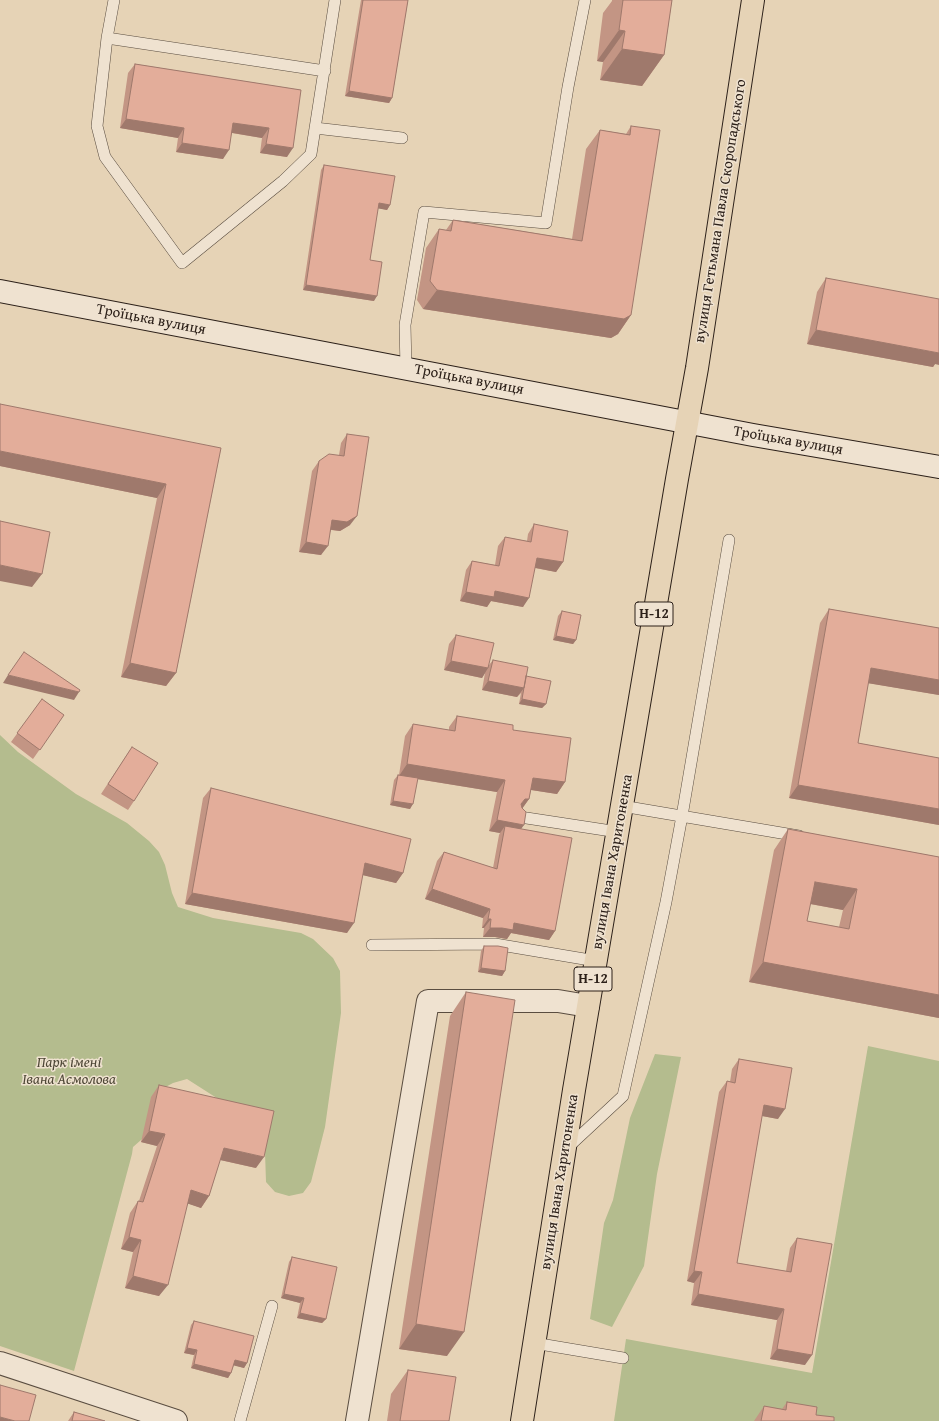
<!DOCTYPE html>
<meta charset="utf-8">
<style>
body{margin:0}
canvas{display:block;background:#e6d3b6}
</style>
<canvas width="939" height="1421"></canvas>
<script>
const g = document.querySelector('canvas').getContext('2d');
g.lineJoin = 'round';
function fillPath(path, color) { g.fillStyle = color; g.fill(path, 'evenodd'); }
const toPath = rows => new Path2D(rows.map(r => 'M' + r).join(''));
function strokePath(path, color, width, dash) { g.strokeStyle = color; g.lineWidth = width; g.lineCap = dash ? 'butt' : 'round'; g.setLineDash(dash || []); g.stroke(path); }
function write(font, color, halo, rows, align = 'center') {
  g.font = font + ' "Gentium Book Plus",serif'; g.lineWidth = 3; g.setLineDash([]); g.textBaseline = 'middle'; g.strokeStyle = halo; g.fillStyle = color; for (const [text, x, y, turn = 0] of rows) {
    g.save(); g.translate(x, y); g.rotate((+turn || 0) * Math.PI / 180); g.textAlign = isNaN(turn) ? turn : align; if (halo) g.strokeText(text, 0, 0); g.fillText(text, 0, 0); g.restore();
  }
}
const green = toPath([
 [0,735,18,752,76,794,127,823,149,841,159,852,165,865,172,893,178,907,213,918,301,933,313,939,333,958,340,971,341,1013,325,1127,311,1182,303,1193,289,1196,275,1192,266,1182,264,1122,234,1109,187,1079,173,1083,160,1090,149,1133,133,1147,132,1154,74,1371,0,1346],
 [868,1046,939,1061,939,1421,614,1421,626,1339,812,1373],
 [655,1054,681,1057,657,1174,644,1266,612,1327,590,1319,604,1223,613,1200,630,1118]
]);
const lane = toPath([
 [114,0,107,38,97,126,105,157,182,263,283,181,311,154,335,0],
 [107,38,325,71],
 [315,128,402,138],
 [406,368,405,325,424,212,546,223,568,87,585,0],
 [622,806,799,836],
 [520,817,618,832],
 [372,945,495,944,596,961],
 [566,1149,623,1096,666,902,682,816,729,540],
 [534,1343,623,1358],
 [240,1421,272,1306]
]);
const street = toPath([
 [0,1363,176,1421],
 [357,1421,428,1001,558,1001,588,1006]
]);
const secondary = toPath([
 [0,291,753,435,939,467]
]);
const primary = toPath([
 [522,1421,574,1090,677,479,697,368,753,0]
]);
const wall = toPath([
 [361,0,408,0,392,98,389,103,345,96],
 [612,0,672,0,664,55,642,86,600,80,603,62,597,61,603,13,612,1],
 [135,64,301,90,287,157,260,153,262,138,232,133,223,159,176,152,178,138,120,128,128,73],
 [631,126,631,315,618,334,611,338,423,309,417,300,426,248,439,229,446,230,453,220,572,239,586,149,600,130,626,134],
 [324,165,390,205,387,210,378,208,370,260,374,301,303,290,321,170],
 [826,278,935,364,933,367,807,344,817,292],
 [347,434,350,525,340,531,331,530,321,555,299,552,312,471,319,461,339,455,341,443],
 [221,448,176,673,166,686,121,677,157,498,0,466],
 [534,524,563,562,556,572,535,568,523,607,491,601,487,607,460,601,466,570,472,561,495,565,498,546,505,537,527,541,528,534],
 [829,609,939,628,939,695,868,683,858,743,939,758,939,825,789,798,820,623],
 [562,611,576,640,573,644,553,640,558,616],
 [456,635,489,665,493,660,526,676,546,704,542,708,519,704,521,693,517,697,482,690,485,673,482,678,444,670,449,644],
 [42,699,64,715,33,759,11,742],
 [457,716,513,730,565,782,557,794,531,790,529,799,522,809,521,829,555,931,549,940,511,933,507,939,495,937,483,937,484,928,482,928,483,918,425,899,437,861,444,852,493,868,499,835,500,833,489,831,497,792,417,779,410,809,390,805,394,780,398,775,399,775,405,736,413,724,449,730,449,727],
 [132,747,134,801,128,810,101,794],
 [211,788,403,873,396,883,363,875,347,933,185,904,203,798],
 [788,829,939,857,939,1018,749,982,774,850],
 [810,904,843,910,839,927,807,921],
 [484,946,505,971,502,976,478,972,481,951],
 [466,992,447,1356,399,1349,450,1016],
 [739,1059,778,1119,762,1116,737,1263,786,1271,790,1248,797,1238,805,1365,770,1359,777,1320,691,1305,694,1283,687,1281,719,1092,727,1081,730,1082,732,1069],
 [159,1085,256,1168,220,1160,209,1196,201,1208,187,1203,159,1296,125,1288,133,1252,121,1249,130,1213,138,1201,139,1201,157,1146,141,1142,151,1097],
 [292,1257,326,1319,322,1323,297,1318,300,1303,281,1298,289,1262],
 [194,1321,247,1363,244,1368,234,1365,231,1373,228,1378,191,1368,194,1355,184,1353,191,1325],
 [408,1370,449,1421,387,1421,391,1394],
 [787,1402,816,1415,834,1421,754,1421,764,1406,782,1409],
 [74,1412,105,1421,68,1421]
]);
const shadedWall = toPath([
 [619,30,625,31,603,62,597,61],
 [622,49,664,55,642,86,600,80],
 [349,91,392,98,389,103,345,96],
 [126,119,184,128,178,138,120,128],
 [233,123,269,128,262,138,227,132],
 [182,143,229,150,223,159,176,152],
 [266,144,293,148,287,157,260,153],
 [379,203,390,205,387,210,376,208],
 [306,285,377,296,374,301,303,290],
 [437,290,631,315,618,334,611,338,423,309],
 [816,330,939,353,939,365,935,364,933,367,807,344],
 [0,451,166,484,157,498,0,466],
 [357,516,350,525,340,531,326,529,332,520],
 [306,542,328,546,321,555,299,552],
 [537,558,563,562,556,572,531,567],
 [0,565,42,574,32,587,0,581],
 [495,591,529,598,523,607,491,601,487,607,460,601,466,592],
 [556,636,576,640,573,644,553,640],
 [451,661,488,668,482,678,444,670],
 [130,663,176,673,166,686,121,677],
 [871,668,939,680,939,695,861,682],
 [8,675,79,692,74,700,3,683],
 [488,681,524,688,517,697,482,690],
 [522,699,546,704,542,708,519,704],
 [407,764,505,780,497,792,399,776],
 [533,778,565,782,557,794,525,789],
 [798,785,939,809,939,825,789,798],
 [525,799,529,799,521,810,513,816],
 [393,801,413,804,410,809,390,805],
 [497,820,524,825,516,836,505,826,500,833,489,831],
 [365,863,403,873,396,883,358,874],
 [815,882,857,889,843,910,800,902],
 [432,889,490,909,483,918,425,899],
 [192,893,354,923,347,933,185,904],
 [488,919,491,919,484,928,482,928],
 [514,923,555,931,549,940,511,933,507,939,495,937,483,937,490,928],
 [763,962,939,995,939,1018,749,982],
 [481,968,505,971,502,976,478,972],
 [764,1105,785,1109,778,1119,757,1115],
 [149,1131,165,1134,157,1146,141,1142],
 [224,1148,264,1157,256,1168,216,1159],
 [191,1190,209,1196,201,1208,183,1202],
 [129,1237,141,1240,133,1252,121,1249],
 [694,1271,702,1272,694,1283,687,1281],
 [133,1276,168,1285,159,1296,125,1288],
 [284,1294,304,1298,300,1303,281,1298],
 [698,1294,784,1309,777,1320,691,1305],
 [300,1313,326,1319,322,1323,297,1318],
 [416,1324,464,1332,447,1356,399,1349],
 [187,1348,197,1350,194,1355,184,1353],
 [777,1349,812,1355,805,1365,770,1359],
 [235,1360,247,1363,244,1368,232,1365],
 [194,1364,231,1373,228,1378,191,1368],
 [0,1417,15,1421,0,1421]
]);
const building = toPath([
 [363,0,408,0,392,98,349,91,363,0],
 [623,0,672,0,664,55,622,49,625,31,619,30,623,0],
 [135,64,301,90,293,148,266,144,269,128,233,123,229,150,182,143,184,128,126,119,135,64],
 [631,126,660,130,631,315,624,319,437,290,430,281,439,229,451,231,453,220,582,241,600,130,630,135,631,126],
 [324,165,395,176,390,205,379,203,370,260,382,262,377,296,306,285,324,165],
 [826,278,939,299,939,353,816,330,826,278],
 [0,404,221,448,176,673,130,663,166,484,0,451,0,404],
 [347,434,369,437,357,516,347,522,332,520,328,546,306,542,319,461,329,454,344,456,347,434],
 [0,521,50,532,42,574,0,565,0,521],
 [534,524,568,531,563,562,537,558,529,598,495,591,494,597,466,592,472,561,499,566,505,537,531,542,534,524],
 [829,609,939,628,939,680,871,668,858,743,939,758,939,809,798,785,829,609],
 [562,611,581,615,576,640,556,636,562,611],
 [456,635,494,643,488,668,451,661,456,635],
 [24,652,80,690,79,692,8,675,24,652],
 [493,660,528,667,524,688,488,681,493,660],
 [526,676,551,681,546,704,522,699,526,676],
 [42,699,64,715,40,750,17,733,42,699],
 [457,716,513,725,513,730,571,738,565,782,533,778,529,799,525,799,521,804,522,808,526,812,524,825,497,820,505,780,407,764,413,724,455,731,457,716],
 [132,747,158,763,134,801,108,784,132,747],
 [398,775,418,778,413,804,393,801,398,775],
 [211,788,411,839,403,873,365,863,354,923,192,893,211,788],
 [505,826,572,838,555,931,514,923,513,930,502,928,490,928,491,919,488,919,490,909,432,889,444,852,497,869,505,826],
 [788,829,939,857,939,995,763,962,788,829],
 [815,882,857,889,849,929,807,921,815,882],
 [484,946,498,946,508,948,505,971,481,968,484,946],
 [466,992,515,1000,464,1332,416,1324,466,992],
 [739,1059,792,1068,785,1109,764,1105,737,1263,791,1272,797,1238,832,1244,812,1355,777,1349,784,1309,698,1294,702,1272,694,1271,727,1081,735,1083,739,1059],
 [159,1085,274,1111,264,1157,224,1148,209,1196,191,1190,168,1285,133,1276,141,1240,129,1237,138,1201,143,1202,165,1134,149,1131,159,1085],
 [292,1257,337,1267,326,1319,300,1313,304,1298,284,1294,292,1257],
 [194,1321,254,1336,247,1363,235,1360,231,1373,194,1364,197,1350,187,1348,194,1321],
 [408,1370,456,1377,449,1421,400,1421,408,1370],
 [0,1385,36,1395,29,1421,15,1421,0,1417,0,1385],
 [787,1402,817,1407,816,1415,834,1417,834,1421,761,1421,764,1406,786,1410,787,1402],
 [74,1412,105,1421,72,1421,74,1412]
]);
const shields = [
 [654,614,38],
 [593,979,38]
];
const shieldNames = [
 ["Н-12",654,614],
 ["Н-12",593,979]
];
const streetNames = [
 ["вулиця Гетьмана Павла Скоропадського",721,211,-81],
 ["Троїцька вулиця",151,320,11],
 ["Троїцька вулиця",469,380,11],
 ["Троїцька вулиця",788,441,10],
 ["вулиця Івана Харитоненка",613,862,-80],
 ["вулиця Івана Харитоненка",560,1182,-81]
];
const parkNames = [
 ["Парк імені",69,1063],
 ["Івана Асмолова",69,1080]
];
fillPath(green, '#b4bc8e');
strokePath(lane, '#5a4d40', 12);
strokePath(street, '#5a4d40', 24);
strokePath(secondary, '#2c2019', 24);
strokePath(primary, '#2c2019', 24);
strokePath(lane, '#efe2d0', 11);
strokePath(street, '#efe2d0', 22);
strokePath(secondary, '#efe2d0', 22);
strokePath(primary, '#e6d3b6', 22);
fillPath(wall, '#c39584');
fillPath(shadedWall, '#9f796c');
fillPath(building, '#e3ad9a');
strokePath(building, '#9f796c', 1);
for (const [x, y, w] of shields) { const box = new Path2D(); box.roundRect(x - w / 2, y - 12, w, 24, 3); g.fillStyle = '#efe2d0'; g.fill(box); strokePath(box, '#2c2019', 1); }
write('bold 14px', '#2c2019', null, shieldNames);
write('15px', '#2c2019', '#efe2d0', streetNames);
write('italic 15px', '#4e4736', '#efe2d0', parkNames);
</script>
